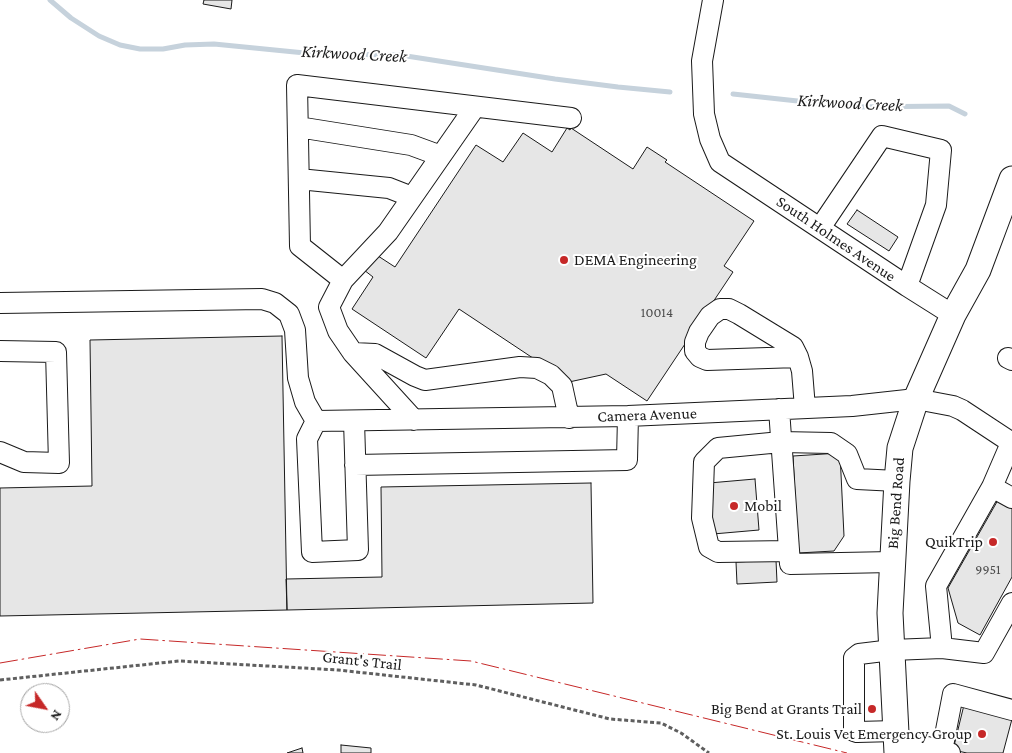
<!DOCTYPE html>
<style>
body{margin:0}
#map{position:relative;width:1012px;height:753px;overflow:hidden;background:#fff;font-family:"Crimson Pro",serif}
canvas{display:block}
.north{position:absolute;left:20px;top:683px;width:50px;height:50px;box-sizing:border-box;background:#fff;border:1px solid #a3a3a3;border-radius:50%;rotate:123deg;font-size:14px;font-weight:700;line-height:20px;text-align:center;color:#1a1a1a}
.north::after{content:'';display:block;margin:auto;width:18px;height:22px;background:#c62828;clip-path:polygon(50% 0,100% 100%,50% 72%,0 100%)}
</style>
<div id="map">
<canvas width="1012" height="753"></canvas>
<div class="north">N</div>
</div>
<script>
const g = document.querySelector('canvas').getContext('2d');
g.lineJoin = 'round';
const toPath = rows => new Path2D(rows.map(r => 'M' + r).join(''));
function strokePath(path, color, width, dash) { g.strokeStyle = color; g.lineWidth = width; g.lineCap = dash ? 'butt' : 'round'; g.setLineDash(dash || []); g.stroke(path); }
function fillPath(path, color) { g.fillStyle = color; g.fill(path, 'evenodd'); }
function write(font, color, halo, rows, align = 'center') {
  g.font = font + ' "Crimson Pro",serif'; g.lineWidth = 4; g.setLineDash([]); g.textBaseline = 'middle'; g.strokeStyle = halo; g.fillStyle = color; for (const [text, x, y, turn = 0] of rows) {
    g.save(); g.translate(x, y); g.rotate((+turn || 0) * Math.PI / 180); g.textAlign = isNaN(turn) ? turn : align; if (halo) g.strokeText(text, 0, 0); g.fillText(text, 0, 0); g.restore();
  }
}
const stream = toPath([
 [50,0,71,18,99,36,120,45,140,49,163,49,185,45,214,44,315,54,400,55,555,79,618,87,670,92],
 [733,94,853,107,949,106,965,114]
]);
const building = toPath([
 [204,0,232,0,231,9,203,4,204,0],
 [567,128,570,130,571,128,633,169,647,147,667,160,665,162,754,221,724,266,733,272,647,401,606,374,569,382,459,309,426,358,352,309,373,277,364,270,375,254,395,267,476,145,503,162,523,133,552,152,567,128],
 [857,210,898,237,889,251,847,224,857,210],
 [282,336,287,610,0,616,0,488,92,486,90,340,282,336],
 [840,453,844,536,834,551,798,553,793,456,840,453],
 [755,479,759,530,713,534,709,483,755,479],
 [591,483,593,603,287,610,286,579,382,577,381,487,591,483],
 [998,500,1012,508,1012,577,980,635,958,623,948,588,998,500],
 [776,560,777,582,737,584,736,562,776,560],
 [964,705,1012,719,1003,753,967,753,953,750,964,705],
 [341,745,371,748,371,753,341,753,341,745],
 [302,748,303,753,287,753,302,748]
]);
const path = toPath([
 [0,680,179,661,338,670,476,685,610,719,661,723,681,733,709,753]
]);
const minor = toPath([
 [713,0,702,61,704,114,710,139,720,162,907,286,953,315],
 [298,127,411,145,441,156],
 [299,179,389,188,412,197],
 [820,228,882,136,941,150,936,205,907,286],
 [343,280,300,246,297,85,571,118],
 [0,303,262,299,275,303,289,314,295,330,298,378,305,402,316,421,628,416,852,406,916,399,953,406,962,410,1012,443],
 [0,351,56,352,59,463,24,462,0,452],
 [353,353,375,354,415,376,425,380,520,367,537,368,551,375,562,386,569,418],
 [798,357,707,360,700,357,695,351,695,342,699,332,710,316,720,309,729,309,739,314,793,347,798,357,802,371,805,408],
 [1008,358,1012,360],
 [779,409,790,564,892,562],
 [414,420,353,353,338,331,329,307,343,280,388,232,475,107],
 [316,421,307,439,312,552,358,550,354,421],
 [355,465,627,460,628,416],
 [992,487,1012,498],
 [789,551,718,552,709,547,702,518,704,462,718,448,781,442,831,443,847,454,857,479,897,481],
 [942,648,936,586,992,487,1011,443],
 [896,731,857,732,854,731,854,658,859,654,892,650,942,648,984,653,1012,603],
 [897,746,927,747,950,753],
 [942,751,953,694,1012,710]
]);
const major = toPath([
 [897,753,890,613,897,481,900,448,916,399,953,315,978,270,1012,179]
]);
const power = toPath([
 [0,663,140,639,471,661,847,753]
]);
const markers = [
 [564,260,5,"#c62828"],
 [734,506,5,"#c62828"],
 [993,542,5,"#c62828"],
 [872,709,5,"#c62828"],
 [982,734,5,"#c62828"]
];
const numberNames = [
 ["10014",657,313],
 ["9951",988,570]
];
const streetNames = [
 ["South Holmes Avenue",836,239,34],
 ["Camera Avenue",647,415,-2],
 ["Big Bend Road",896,503,-86],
 ["Grant's Trail",362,661,6]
];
const poiNames = [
 ["DEMA Engineering",574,260,"left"],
 ["Mobil",744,506,"left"],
 ["QuikTrip",983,542],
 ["Big Bend at Grants Trail",862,709],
 ["St. Louis Vet Emergency Group",972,734]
];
const waterNames = [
 ["Kirkwood Creek",354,54,3],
 ["Kirkwood Creek",850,103,3]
];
strokePath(stream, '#c6d2dc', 5);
fillPath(building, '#e6e6e6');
strokePath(building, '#1a1a1a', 1);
strokePath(minor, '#1a1a1a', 22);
strokePath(major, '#1a1a1a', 27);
strokePath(path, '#5f5f5f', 3, [4, 2.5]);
strokePath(minor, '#fff', 20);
strokePath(major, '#fff', 25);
strokePath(power, '#c62828', 1, [18, 4, 2.5, 4]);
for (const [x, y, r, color] of markers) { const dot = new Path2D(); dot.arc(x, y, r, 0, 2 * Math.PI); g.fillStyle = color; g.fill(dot); strokePath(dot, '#fff', 2); }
write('14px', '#4d4d4d', null, numberNames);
write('16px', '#1a1a1a', '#fff', streetNames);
write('16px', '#1a1a1a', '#fff', poiNames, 'right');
write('italic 18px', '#1a1a1a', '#fff', waterNames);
</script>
